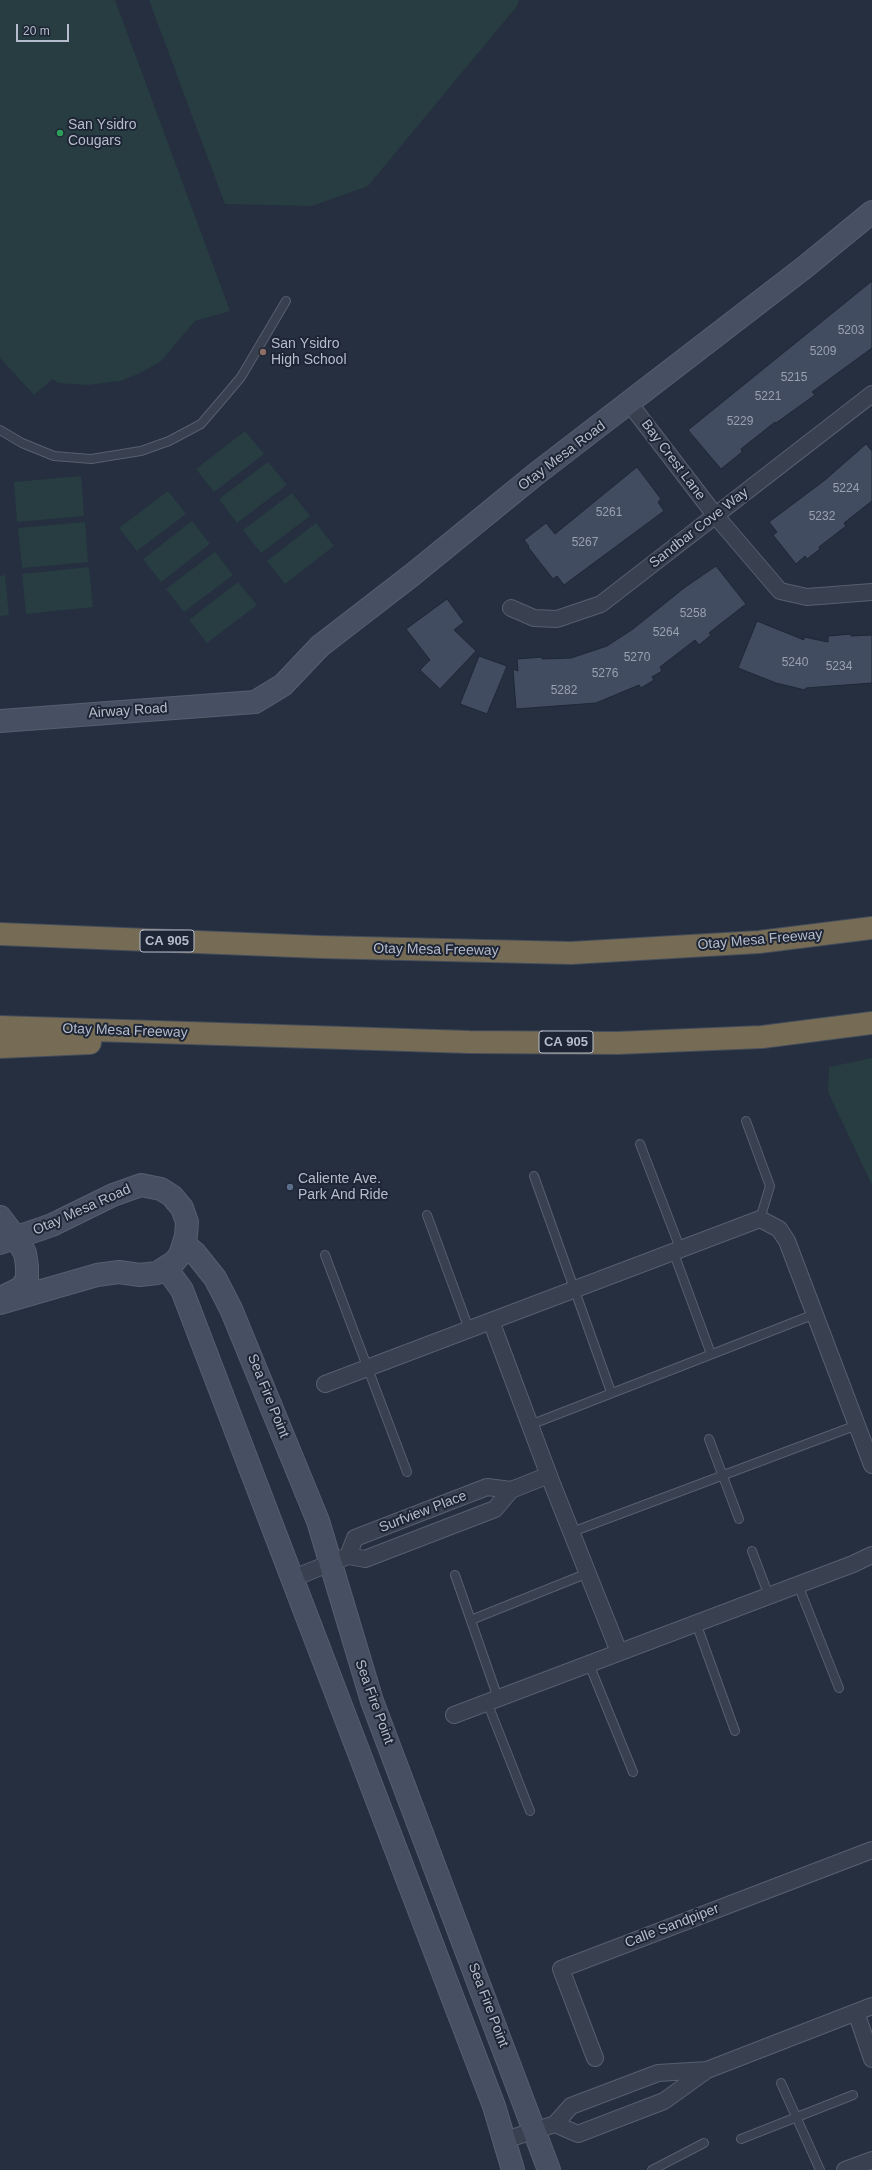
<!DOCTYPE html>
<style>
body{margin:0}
#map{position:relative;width:872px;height:2170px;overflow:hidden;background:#252f40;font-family:Helvetica,sans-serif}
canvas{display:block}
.scale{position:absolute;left:16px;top:24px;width:53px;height:18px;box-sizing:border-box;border:2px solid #b6bccb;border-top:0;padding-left:5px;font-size:12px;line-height:14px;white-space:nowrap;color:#b6bccb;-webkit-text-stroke:3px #1e2635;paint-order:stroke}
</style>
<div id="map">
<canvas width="872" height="2170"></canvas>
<div class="scale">20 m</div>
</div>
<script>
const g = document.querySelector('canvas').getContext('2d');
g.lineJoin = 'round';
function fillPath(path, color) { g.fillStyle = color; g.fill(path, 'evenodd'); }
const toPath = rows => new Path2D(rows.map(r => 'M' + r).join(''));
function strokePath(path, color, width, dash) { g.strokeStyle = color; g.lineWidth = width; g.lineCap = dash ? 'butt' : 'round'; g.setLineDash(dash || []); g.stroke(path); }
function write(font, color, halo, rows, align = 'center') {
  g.font = font + ' Helvetica,sans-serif'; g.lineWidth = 4; g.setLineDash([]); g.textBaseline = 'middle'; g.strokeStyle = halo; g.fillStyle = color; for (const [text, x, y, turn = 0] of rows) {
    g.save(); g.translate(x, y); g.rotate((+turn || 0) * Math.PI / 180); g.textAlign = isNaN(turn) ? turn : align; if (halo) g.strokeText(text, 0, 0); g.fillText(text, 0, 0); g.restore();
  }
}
const green = toPath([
 [0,0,115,0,230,311,195,321,160,362,138,374,120,381,87,385,58,383,53,379,34,395,0,358],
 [149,0,519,0,517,6,368,186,312,206,225,204],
 [245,431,264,454,214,492,196,469],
 [268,462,287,485,237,523,219,499],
 [81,476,84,516,17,522,14,482],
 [168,491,186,514,137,551,119,528],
 [292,493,310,516,261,553,243,530],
 [192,521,210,544,161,582,143,559],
 [85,522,88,562,22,568,18,528],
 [316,523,334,546,285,584,267,561],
 [215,552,233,575,184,612,166,589],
 [89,567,93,607,26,614,22,574],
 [5,575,9,615,0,616,0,576],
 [238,582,257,605,207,643,189,620],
 [872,1058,872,1185,828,1092,829,1067]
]);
const building = toPath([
 [872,281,872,348,812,392,815,395,776,423,775,422,741,449,742,452,721,469,688,430,872,281],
 [866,444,872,451,872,501,844,523,846,526,819,547,820,549,807,559,805,556,796,564,773,535,777,532,769,522,825,480,866,444],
 [637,467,661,499,658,502,664,511,564,585,557,576,553,579,528,547,529,546,524,540,546,523,555,534,637,467],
 [716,566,746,604,719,625,709,633,711,635,699,645,695,640,660,667,662,671,652,677,654,680,641,688,639,685,596,703,516,709,513,669,518,671,517,659,542,657,542,659,571,658,607,646,633,629,684,588,716,566],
 [447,599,464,622,454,630,476,651,440,689,420,670,430,660,406,629,447,599],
 [757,621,804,640,804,637,828,642,828,636,851,634,851,636,872,635,872,683,806,688,805,690,776,683,738,668,757,621],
 [479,656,507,666,487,714,460,704,479,656]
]);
const lane = toPath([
 [0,430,22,443,54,456,91,459,141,451,169,441,201,424,225,396,241,377,286,301],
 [746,1121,770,1186,760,1219],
 [640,1144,680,1248],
 [534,1176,611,1392],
 [427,1215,469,1329],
 [673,1251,711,1354],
 [325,1255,407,1472],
 [530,1425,815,1314],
 [709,1439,739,1519],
 [572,1532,857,1425],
 [752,1551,769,1596],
 [455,1575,498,1698],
 [798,1585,839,1688],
 [471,1620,588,1573],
 [696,1623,735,1731],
 [589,1664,633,1772],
 [487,1702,530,1811],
 [781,2083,820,2170],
 [741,2139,853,2095],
 [652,2170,704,2143]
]);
const street = toPath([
 [630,404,715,515,780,591,807,597,872,592],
 [511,608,534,618,557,619,601,604,872,394],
 [325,1384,491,1321],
 [348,1556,355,1538,487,1487,511,1490],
 [291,1579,348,1556,365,1559,495,1509,511,1490,549,1475],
 [619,1652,551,1481,491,1321,760,1219,779,1229,787,1241,872,1465],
 [454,1715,853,1564,872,1555],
 [856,2012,872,2059],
 [595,2058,561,1969,872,1850],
 [555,2124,578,2134,664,2101,707,2070,872,2006],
 [505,2140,555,2124,571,2106,658,2073,707,2070],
 [845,2170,872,2160]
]);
const secondary = toPath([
 [0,721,255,702,283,685,320,646,412,575,536,474,805,267,872,212],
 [0,1217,16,1238,25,1253,27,1266,27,1279,21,1288,3,1297],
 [0,1243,52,1225,113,1195,141,1185,161,1189,172,1196,182,1208,187,1222,186,1236,180,1255,174,1262,157,1273,140,1275,119,1272,97,1275,0,1303],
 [184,1244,195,1253,215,1278,231,1309,318,1521,372,1701,549,2170],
 [166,1268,182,1290,494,2106,513,2170]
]);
const highway = toPath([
 [0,934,320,947,571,953,759,942,872,928],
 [0,1027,469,1042,617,1043,762,1037,872,1023],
 [0,1047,90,1043]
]);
const markers = [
 [60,133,4,"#2e9e5b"],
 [263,352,4,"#8d6e63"],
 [290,1187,4,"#5c6f8a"]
];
const numberNames = [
 ["5203",851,331],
 ["5209",823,352],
 ["5215",794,378],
 ["5221",768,397],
 ["5229",740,422],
 ["5224",846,489],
 ["5261",609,513],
 ["5232",822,517],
 ["5267",585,543],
 ["5258",693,614],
 ["5264",666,633],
 ["5270",637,658],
 ["5240",795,663],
 ["5234",839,667],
 ["5276",605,674],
 ["5282",564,691]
];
const shields = [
 [167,941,54],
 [566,1042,54]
];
const shieldNames = [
 ["CA 905",167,941],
 ["CA 905",566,1042]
];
const poiNames = [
 ["San Ysidro",68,125],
 ["Cougars",68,141],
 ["San Ysidro",271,344],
 ["High School",271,360],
 ["Caliente Ave.",298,1179],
 ["Park And Ride",298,1195]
];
const streetNames = [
 ["Otay Mesa Road",562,456,-37],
 ["Bay Crest Lane",673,460,53],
 ["Sandbar Cove Way",699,528,-38],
 ["Airway Road",128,711,-4],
 ["Otay Mesa Freeway",760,940,-5],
 ["Otay Mesa Freeway",436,950,1],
 ["Otay Mesa Freeway",125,1031,2],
 ["Otay Mesa Road",82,1210,-24],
 ["Sea Fire Point",268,1396,68],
 ["Surfview Place",423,1512,-21],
 ["Sea Fire Point",374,1702,70],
 ["Calle Sandpiper",672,1926,-21],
 ["Sea Fire Point",488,2005,69]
];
fillPath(green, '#273d41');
fillPath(building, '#414c60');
strokePath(building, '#202837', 1);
strokePath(lane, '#575f6e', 10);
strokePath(street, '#575f6e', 18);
strokePath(secondary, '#575f6e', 24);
strokePath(highway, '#444c5b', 24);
strokePath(lane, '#394150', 8);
strokePath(street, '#394150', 16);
strokePath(secondary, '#475063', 22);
strokePath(highway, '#766c56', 22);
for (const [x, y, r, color] of markers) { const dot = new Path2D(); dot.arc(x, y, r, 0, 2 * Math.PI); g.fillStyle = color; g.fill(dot); strokePath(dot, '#1e2635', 1.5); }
write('12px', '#99a0b0', null, numberNames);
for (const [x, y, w] of shields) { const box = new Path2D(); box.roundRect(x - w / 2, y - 11, w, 22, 3); g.fillStyle = '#1e2635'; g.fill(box); strokePath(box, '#b6bccb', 1); }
write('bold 13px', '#b6bccb', null, shieldNames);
write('14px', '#b6bccb', '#1e2635', poiNames, 'left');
write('14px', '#b6bccb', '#1e2635', streetNames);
</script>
